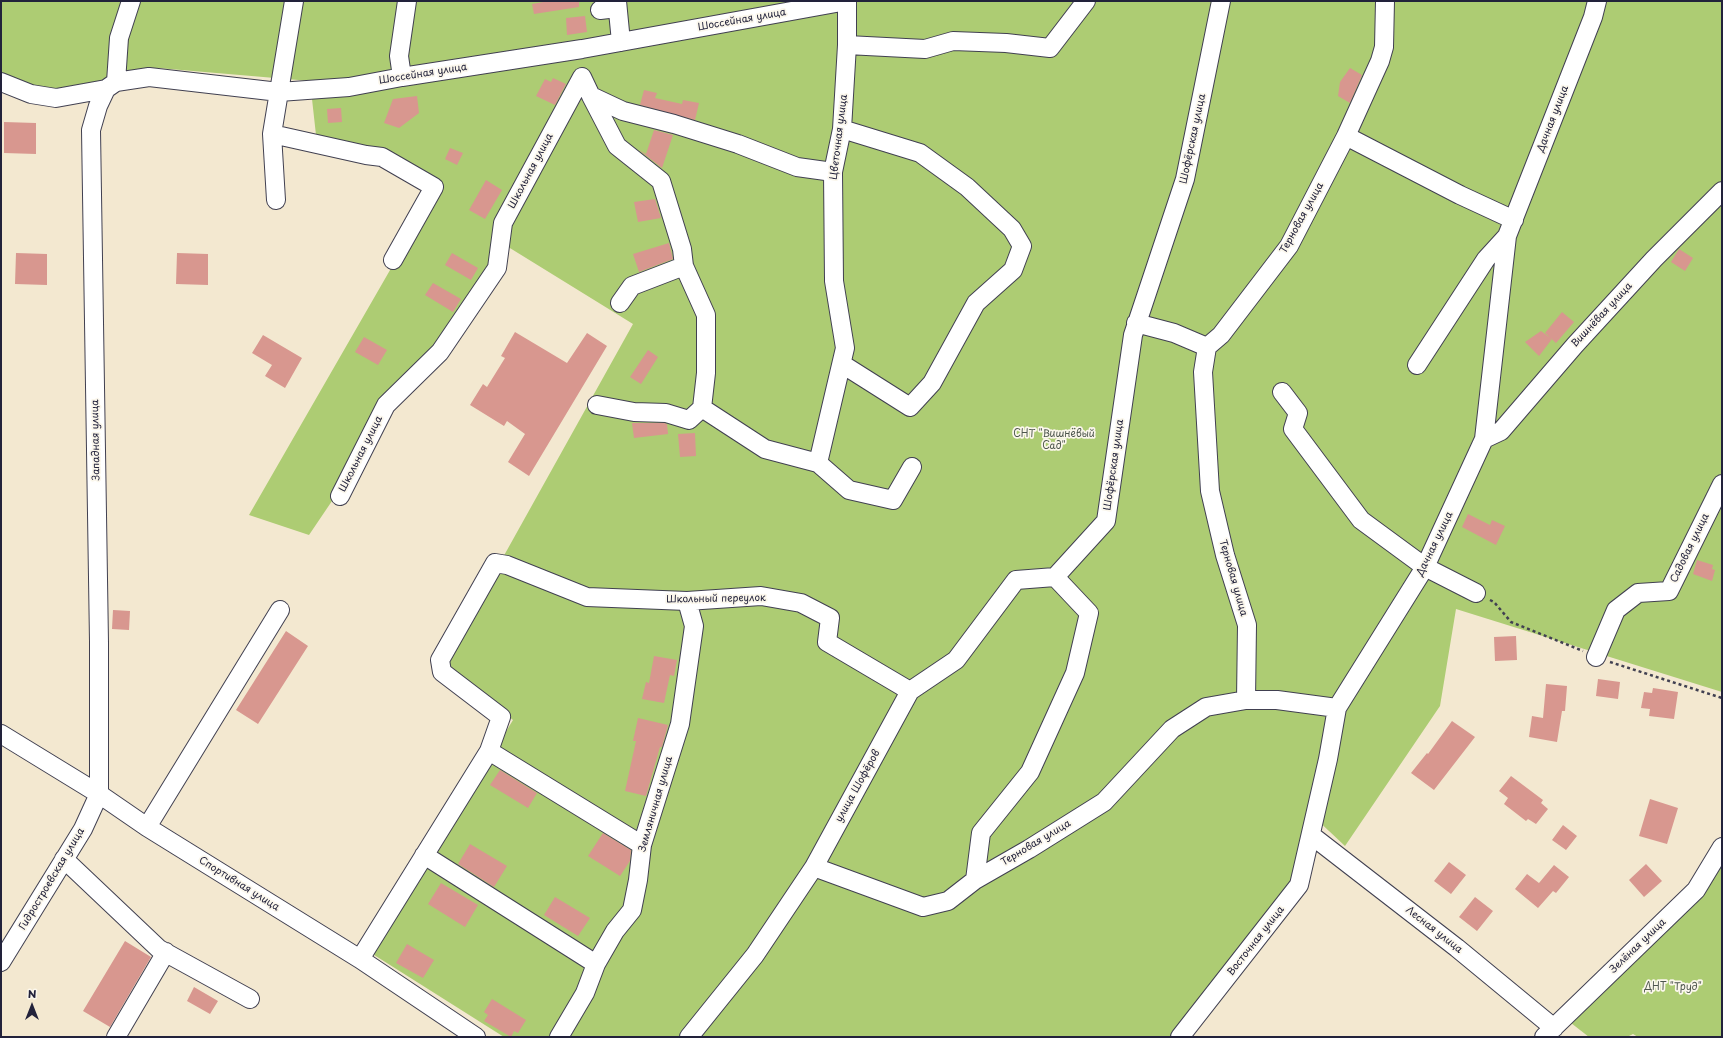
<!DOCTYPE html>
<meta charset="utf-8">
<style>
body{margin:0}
#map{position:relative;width:1723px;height:1038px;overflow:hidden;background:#f3e8d0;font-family:"Playpen Sans",sans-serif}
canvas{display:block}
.frame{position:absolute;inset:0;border:2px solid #22223b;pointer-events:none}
.north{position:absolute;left:12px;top:986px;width:40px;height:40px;-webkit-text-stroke:3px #fbf7ec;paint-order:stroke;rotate:0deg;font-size:11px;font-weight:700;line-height:16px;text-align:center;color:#22223b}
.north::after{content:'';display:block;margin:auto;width:14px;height:18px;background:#22223b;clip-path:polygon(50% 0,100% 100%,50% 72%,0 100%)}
</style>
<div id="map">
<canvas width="1723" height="1038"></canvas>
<div class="frame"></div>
<div class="north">N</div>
</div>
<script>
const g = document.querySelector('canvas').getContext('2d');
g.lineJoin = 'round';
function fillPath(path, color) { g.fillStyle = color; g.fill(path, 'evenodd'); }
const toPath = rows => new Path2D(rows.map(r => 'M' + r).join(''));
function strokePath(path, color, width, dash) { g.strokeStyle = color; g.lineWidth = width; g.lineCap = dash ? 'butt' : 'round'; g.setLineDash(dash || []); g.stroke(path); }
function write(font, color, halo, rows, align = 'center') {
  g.font = font + ' "Playpen Sans",sans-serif'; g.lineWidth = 3.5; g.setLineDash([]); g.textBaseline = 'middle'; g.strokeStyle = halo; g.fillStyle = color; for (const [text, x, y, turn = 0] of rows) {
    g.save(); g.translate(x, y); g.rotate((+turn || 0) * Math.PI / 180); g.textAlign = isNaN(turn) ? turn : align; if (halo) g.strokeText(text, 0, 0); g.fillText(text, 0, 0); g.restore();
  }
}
const green = toPath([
 [1,1,1722,1,1722,692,1456,609,1440,706,1345,846,1313,816,1292,883,1170,1037,504,1037,371,953,513,720,443,665,633,324,505,245,309,535,249,515,439,185,316,135,310,81,158,68,127,73,83,99,1,76],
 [1722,848,1722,1037,1638,1037,1633,1034,1627,1037,1589,1037,1571,1023]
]);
const building = toPath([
 [549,1,579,1,579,7,534,14,532,4],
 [585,16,587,32,567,35,566,18],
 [1350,68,1362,75,1350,103,1338,96,1340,82],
 [553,78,566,84,555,105,536,96,545,79,551,82],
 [644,90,657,93,655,98,682,104,683,100,699,103,695,120,640,105],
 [417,96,419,113,399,128,384,123,393,99],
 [341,108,342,122,328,123,327,109],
 [4,122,36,123,36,154,4,153],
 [654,130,673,135,662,168,639,150,646,154],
 [450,148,463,153,457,165,445,159],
 [486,180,502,190,485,219,469,210],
 [655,199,661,218,638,222,634,202],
 [669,243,673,259,639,272,633,254],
 [1679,249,1693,258,1685,271,1671,262],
 [16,253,47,254,47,285,15,284],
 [177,253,208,254,208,285,176,284],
 [452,253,478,268,471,280,445,265],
 [433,283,461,299,453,312,425,295],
 [1562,312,1574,322,1556,343,1545,333],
 [1541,331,1552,339,1539,356,1525,342],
 [515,332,567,363,587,333,607,346,529,476,508,462,525,434,507,421,504,426,470,405,483,384,487,387,505,358,501,356],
 [263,335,302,358,285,388,265,376,272,365,252,353],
 [364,337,387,350,378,365,355,352],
 [648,350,658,357,641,384,630,377],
 [632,423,664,423,667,424,668,434,634,438],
 [695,433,696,456,680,457,678,434],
 [1468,514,1490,525,1492,520,1505,526,1496,545,1462,527],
 [1697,560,1713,565,1712,569,1715,570,1712,581,1693,574],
 [113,610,130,611,129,630,112,629],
 [286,631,308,646,258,724,236,710],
 [1516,636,1517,660,1495,661,1494,637],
 [654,656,677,660,674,676,670,675,664,703,642,699,646,682,649,683],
 [1598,679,1620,682,1618,699,1596,696],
 [1546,684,1567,686,1565,711,1562,711,1557,742,1529,737,1532,716,1543,718],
 [1653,688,1678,692,1674,719,1649,716,1650,709,1641,708,1644,692,1652,693],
 [638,718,668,725,662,747,660,747,646,796,625,791,636,741,633,741],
 [1452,721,1475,737,1434,790,1411,773,1427,753,1428,754],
 [500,770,537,793,528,808,490,785],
 [1511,776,1543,800,1541,803,1548,809,1536,824,1528,819,1526,821,1504,804,1508,798,1499,791],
 [1650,799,1678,808,1667,844,1639,836],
 [1563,825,1577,836,1566,850,1552,840],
 [603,833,631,850,630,861,620,876,588,856],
 [470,844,507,866,494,887,458,864],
 [1449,862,1466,875,1451,894,1434,881],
 [1646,864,1662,881,1644,897,1629,880],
 [1554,865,1569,877,1556,893,1553,891,1538,908,1515,889,1527,874,1539,883],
 [441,883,478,905,465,927,428,904],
 [555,897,590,918,578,936,544,915],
 [1475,897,1493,911,1477,931,1459,917],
 [125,941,151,957,110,1027,83,1011],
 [407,944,434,960,423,978,396,963],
 [194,987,218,1001,210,1014,187,1001],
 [492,999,526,1020,518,1033,514,1031,511,1037,484,1021,488,1015,484,1012]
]);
const path = toPath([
 [1490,600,1494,602,1511,622,1583,651],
 [1610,662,1722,698]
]);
const minor = toPath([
 [617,1,621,42],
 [847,1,847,45],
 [600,10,617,8],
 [402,77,399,56,407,1],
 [1,82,31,94,56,98,106,89,116,82,149,77,279,92,349,87,402,77,582,49,847,1],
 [116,82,119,38,131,1],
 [591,96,617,146,661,181,682,249,684,266,706,315,706,373,702,408,765,449,818,463,849,490,893,500,912,467],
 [842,129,920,153,967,187,1012,229,1022,246,1013,270,976,303,932,383,910,407,842,364],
 [272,134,366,155,382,157,434,187,393,260],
 [1346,136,1460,195,1514,220],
 [276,200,272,134,294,1],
 [620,303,632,286,684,266],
 [1136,323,1174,333,1207,347],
 [1417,365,1486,259,1507,236],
 [1282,392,1298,413,1293,429,1361,520,1425,567,1476,593],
 [597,405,634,412,666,413,689,420,702,408],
 [1484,439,1501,431,1575,345,1654,259,1722,191],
 [818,463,845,348,834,281,833,172,842,129,847,45,925,49,953,41,1006,43,1050,48,1086,1],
 [340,496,386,405,440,352,497,268,503,223,582,77,591,96,623,111,674,124,738,144,797,167,833,172],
 [1596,657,1616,610,1638,593,1669,591,1722,484],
 [1246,700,1277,700,1337,708],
 [1,734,99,794,147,827,360,959,476,1037],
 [489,751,642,845],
 [147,827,280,610],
 [1311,835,1457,948,1554,1028],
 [424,855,596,964],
 [64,859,159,949,250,999],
 [814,867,923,907,948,901,975,880,1029,849,1104,802,1172,729,1206,707,1246,700,1247,625,1225,555,1210,491,1203,372,1207,347,1221,335,1289,246,1346,136,1380,61,1384,47,1385,1],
 [975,880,981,833,1030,772,1075,673,1089,613,1055,577,1106,521,1133,335,1185,179,1221,1],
 [360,959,489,751,501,717,442,672,440,660,495,563,507,565,587,597,687,601,761,596,801,603,830,618,827,642,910,691],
 [1,962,83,829,99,794,99,642,91,130,98,106,106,89],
 [116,1037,166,952],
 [559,1037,585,993,596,964,615,931,632,910,638,880,642,845,680,724,694,626,687,601],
 [689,1037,755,955,814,867,910,691,956,660,1016,580,1055,577],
 [1180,1037,1299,885,1328,759,1337,708,1425,567,1484,439,1507,236,1593,17,1597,1],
 [1544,1037,1696,890,1722,847]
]);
const streetNames = [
 ["Шоссейная улица",742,20,-10],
 ["Шоссейная улица",423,74,-9],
 ["Дачная улица",1553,119,-69],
 ["Цветочная улица",839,137,-83],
 ["Шофёрская улица",1193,139,-78],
 ["Школьная улица",531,171,-62],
 ["Терновая улица",1302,218,-61],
 ["Вишнёвая улица",1602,315,-47],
 ["Западная улица",96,440,-91],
 ["Школьная улица",361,454,-63],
 ["Шофёрская улица",1114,465,-82],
 ["Дачная улица",1435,544,-64],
 ["Садовая улица",1690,548,-64],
 ["Терновая улица",1233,578,74],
 ["Школьный переулок",716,599,-1],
 ["улица Шофёров",858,786,-61],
 ["Земляничная улица",656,804,-74],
 ["Терновая улица",1036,843,-31],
 ["Гидростроевская улица",52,879,-59],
 ["Спортивная улица",239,884,32],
 ["Лесная улица",1434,930,38],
 ["Восточная улица",1256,941,-52],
 ["Зелёная улица",1638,946,-44]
];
const parkNames = [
 ["СНТ \"Вишнёвый",1054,434],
 ["Сад\"",1054,446],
 ["ДНТ \"Труд\"",1673,987]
];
fillPath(green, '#adcc73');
fillPath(building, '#d8978f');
strokePath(minor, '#414051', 20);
strokePath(path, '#414051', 2.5, [3, 3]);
strokePath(minor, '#fff', 18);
write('10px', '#22223b', '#fbf7ec', streetNames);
write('10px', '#4c554c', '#fbf7ec', parkNames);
</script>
